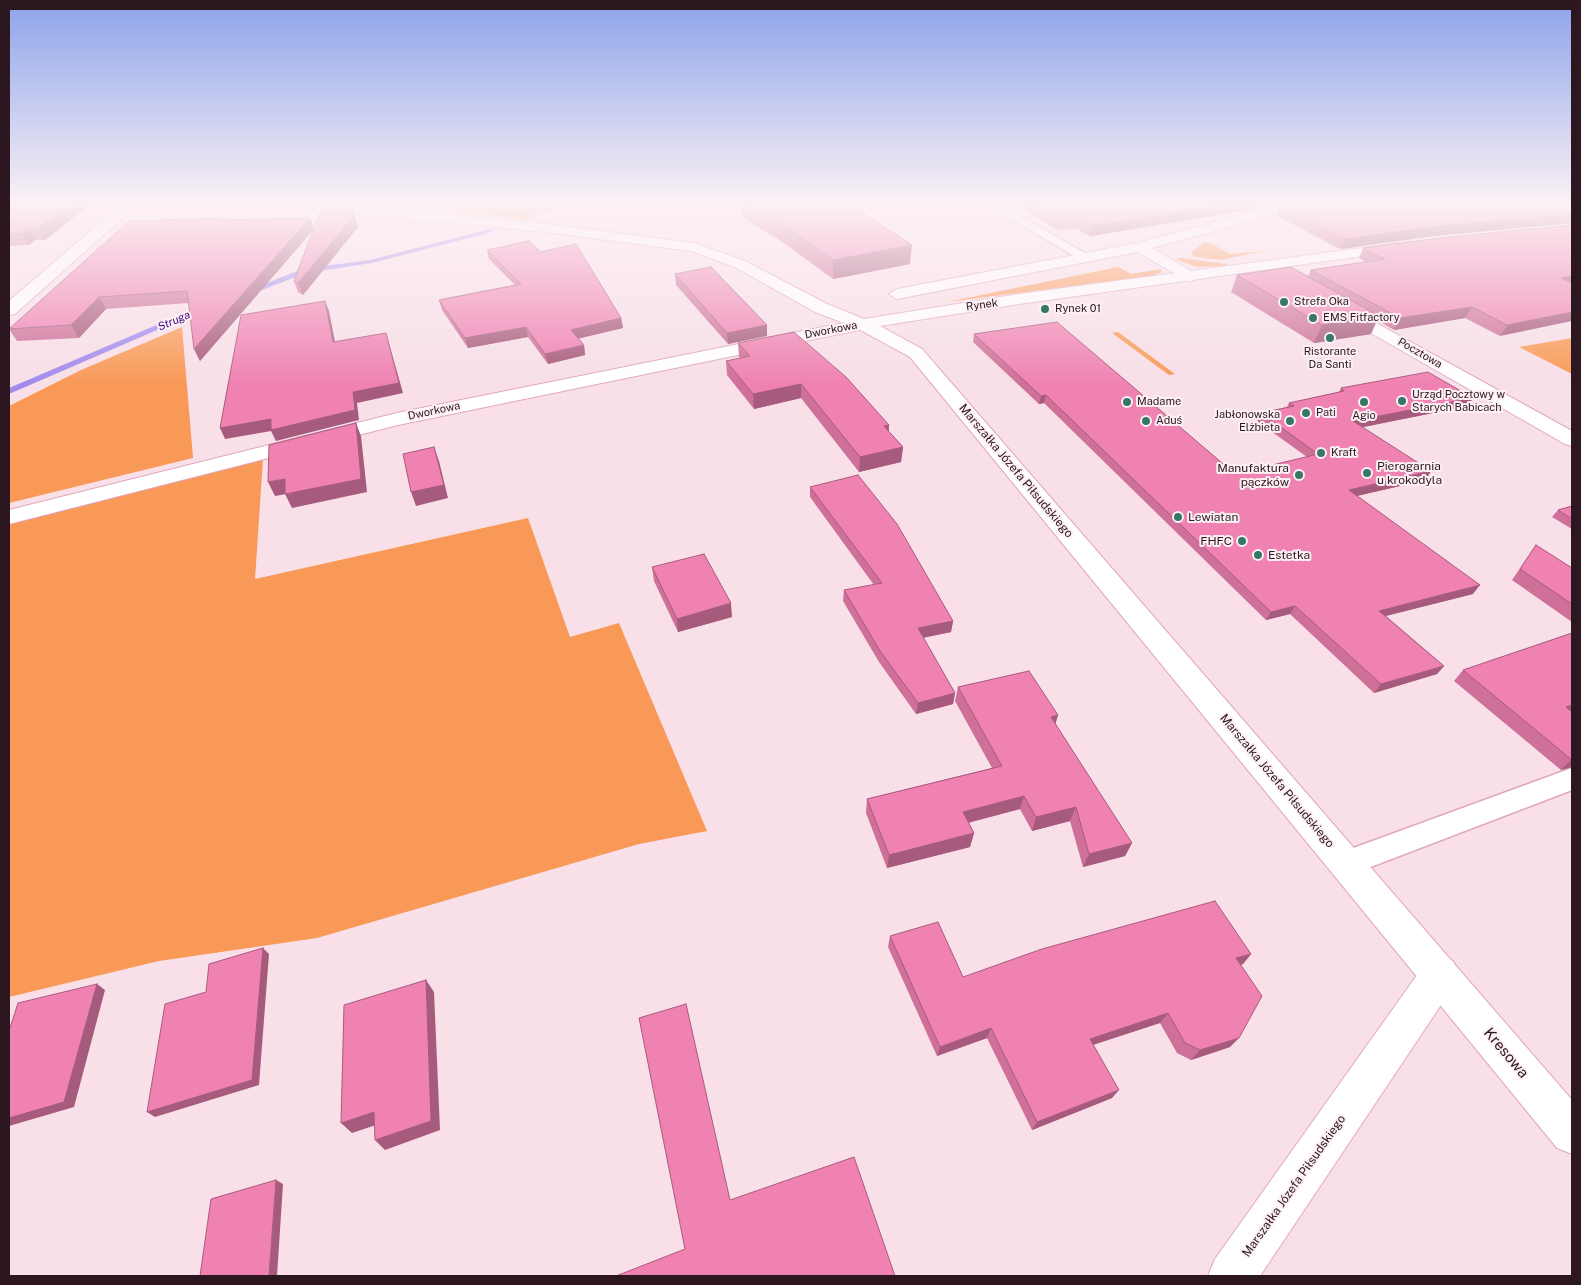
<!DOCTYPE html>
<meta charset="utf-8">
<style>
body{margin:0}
#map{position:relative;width:1581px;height:1285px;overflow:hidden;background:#f8dfe8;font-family:"Public Sans",sans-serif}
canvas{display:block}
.frame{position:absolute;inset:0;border:10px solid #2c161f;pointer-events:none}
</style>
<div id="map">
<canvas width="1581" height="1285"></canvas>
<div class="frame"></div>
</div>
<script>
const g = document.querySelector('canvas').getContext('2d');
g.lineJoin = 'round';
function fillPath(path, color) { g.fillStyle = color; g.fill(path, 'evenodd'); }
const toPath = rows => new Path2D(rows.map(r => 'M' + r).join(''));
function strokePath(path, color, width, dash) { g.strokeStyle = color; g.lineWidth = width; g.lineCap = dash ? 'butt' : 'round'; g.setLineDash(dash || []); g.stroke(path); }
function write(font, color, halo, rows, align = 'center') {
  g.font = font + ' "Public Sans",sans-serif'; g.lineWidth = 4; g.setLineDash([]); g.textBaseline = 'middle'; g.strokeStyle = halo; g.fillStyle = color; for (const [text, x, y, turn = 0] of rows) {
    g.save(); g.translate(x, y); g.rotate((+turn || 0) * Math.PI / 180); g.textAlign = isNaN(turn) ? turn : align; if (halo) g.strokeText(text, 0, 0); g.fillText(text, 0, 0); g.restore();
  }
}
const green = toPath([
 [446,204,564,204,528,220,453,211,455,209],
 [1203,243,1210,243,1230,254,1264,251,1221,260,1195,257,1191,253],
 [1182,258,1226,264,1229,266,1196,267,1176,259],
 [1118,267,1131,274,1161,269,1162,272,1151,276,947,302],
 [182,327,193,458,9,503,9,406,81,370],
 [1118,332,1175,374,1169,375,1112,333],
 [1572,338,1572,374,1519,347],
 [263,459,255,579,528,518,570,637,619,623,707,831,639,844,317,938,159,961,9,997,9,524]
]);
const stream = toPath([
 [543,204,552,204,524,216,519,215,543,204],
 [490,229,493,231,492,232,372,263,306,273,254,293,247,291,302,269,370,260,490,229],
 [201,306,208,308,9,394,9,388,201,306]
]);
const lane = toPath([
 [986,204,1000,204,1091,257,1089,260,1081,260,986,204],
 [1572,768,1572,790,1347,876,1337,872,1333,863,1337,854,1572,768]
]);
const street = toPath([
 [122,204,138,204,15,314,9,315,9,301,122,204],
 [1280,204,1304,204,1302,207,1152,248,1196,274,1198,277,1190,282,1137,252,897,299,889,294,897,289,1138,243,1280,204],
 [1340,303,1572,431,1572,446,1565,444,1334,312,1332,308,1334,304,1340,303],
 [863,319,869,320,872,324,869,328,398,425,9,524,9,510,397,413,863,319],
 [1440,955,1453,961,1459,974,1453,987,1260,1276,1208,1276,1215,1259,1427,961,1440,955]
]);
const secondary = toPath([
 [283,204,337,204,546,224,694,243,745,261,827,304,864,319,1019,294,1399,243,1404,244,1406,247,1399,251,1019,304,880,326,922,349,1572,1100,1572,1154,1557,1148,910,357,857,328,815,312,735,267,691,251,546,232,290,208,283,204]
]);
const wall = toPath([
 [9,204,91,204,45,240,35,240,29,245,9,246],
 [742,204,849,204,910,264,833,279,781,241,743,218],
 [1014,204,1270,204,1237,212,1090,236,1077,229,1058,230],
 [1572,204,1572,223,1434,236,1340,249,1277,216,1281,206],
 [352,206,358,227,303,295,298,292,294,281,313,230,200,361,194,349,189,303,106,309,79,338,17,341,9,329,224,220,310,218,314,228],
 [1572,225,1500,336,1465,318,1394,330,1377,320,1371,334,1314,343,1231,292,1237,275,1308,276,1311,270,1366,262,1359,258,1363,248],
 [487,250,541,252,621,318,623,328,578,338,584,345,585,355,548,364,528,337,468,348,442,310,439,300,515,285,489,259],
 [675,274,767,325,767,336,728,344,676,285],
 [974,334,1235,474,1307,457,1257,421,1261,413,1287,407,1289,403,1339,392,1341,388,1473,398,1468,406,1362,427,1426,480,1356,496,1473,594,1386,616,1444,666,1437,674,1374,693,1290,614,1266,620,1044,403,1039,404,973,342],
 [738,343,889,425,889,432,903,447,901,462,859,472,801,398,754,409,727,375,726,361,740,358,739,357],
 [810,487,953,621,951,632,923,638,955,693,953,704,916,714,879,662,843,601,844,590,874,585,810,497],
 [1572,506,1572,529,1552,517,1558,510],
 [1536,545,1572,568,1572,622,1512,580],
 [652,567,732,617,678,632,654,581],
 [1572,633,1572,767,1561,770,1454,681,1463,670],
 [958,687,1058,715,1055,724,1132,843,1125,856,1083,867,1070,821,1032,831,1020,809,968,823,974,833,970,847,887,868,866,813,867,799,992,768,955,701],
 [890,936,963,977,1251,954,1243,964,1241,965,1230,1047,1191,1060,1177,1053,1160,1023,1093,1045,1112,1098,1032,1130,987,1038,937,1056,888,947]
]);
const shadedWall = toPath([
 [71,204,91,204,45,240,38,228],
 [1226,204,1270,204,1237,212,1090,236,1092,226],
 [352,206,358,227,303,295,298,283],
 [1572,214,1572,223,1434,236,1340,249,1345,239,1439,226],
 [310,218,314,229,200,361,194,349],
 [29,229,35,240,29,245,22,234],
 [912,245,910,264,833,279,833,260],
 [1572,276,1572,286,1561,278],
 [99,297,106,309,79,338,71,325],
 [325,301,329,311,337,352,333,342],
 [1472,307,1465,318,1394,330,1400,318],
 [1572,312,1572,321,1500,336,1507,325],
 [1379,316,1371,334,1314,343,1322,325],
 [621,318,623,328,573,340,571,330],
 [767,325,767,336,728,344,727,333],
 [526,327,528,337,468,348,465,338],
 [386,333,403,393,357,403,359,420,276,441,271,431,225,439,220,428,353,392],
 [584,345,585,355,548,364,545,354],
 [801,384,801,398,754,409,753,394],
 [1046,395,1044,403,1039,404,1041,396],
 [1473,398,1468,406,1349,430,1353,421],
 [356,423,361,436,367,492,292,508,285,494],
 [889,425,888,439,884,426],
 [434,447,439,461,448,498,416,506,411,492],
 [903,447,901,462,859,472,860,457],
 [1431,471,1426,480,1344,499,1349,490],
 [285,479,292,493,275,496,268,482],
 [1480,585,1473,594,1373,619,1379,611],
 [731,603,732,617,678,632,677,619],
 [1295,606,1290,614,1266,620,1271,612],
 [953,621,951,632,916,639,918,628],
 [1444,666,1437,674,1374,693,1381,684],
 [955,693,953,704,916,714,918,703],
 [1572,705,1572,712,1566,707],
 [1058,715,1054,729,1051,717],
 [1572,759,1572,767,1561,770],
 [1024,796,1020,809,959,825,963,812],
 [1076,807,1070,821,1032,831,1036,817],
 [974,833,970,847,887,868,889,855],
 [1132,843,1125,856,1083,867,1089,854],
 [263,948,269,954,259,1085,155,1117,147,1112],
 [1251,954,1243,964,1228,969,1236,958],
 [426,980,434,992,440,1130,385,1150,375,1140],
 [97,984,105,990,74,1107,9,1126,9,1118],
 [1168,1013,1160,1023,1083,1048,1090,1039],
 [991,1028,987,1038,937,1056,940,1047],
 [1239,1038,1230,1047,1191,1060,1200,1050],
 [1119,1090,1112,1098,1032,1130,1037,1122],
 [374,1112,385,1122,352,1133,341,1123],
 [276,1180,283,1184,277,1276,269,1276]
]);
const building = toPath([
 [9,204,71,204,38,228,29,229,22,234,9,235,9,204],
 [323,204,339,204,352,206,354,216,298,283,294,281,323,204],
 [748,204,849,204,912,245,833,260,781,223,748,204],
 [1033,204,1226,204,1092,226,1080,219,1060,220,1033,204],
 [1287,204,1572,204,1572,214,1439,226,1345,239,1281,206,1287,204],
 [223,218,220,220,310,218,194,349,187,291,99,297,71,325,9,329,129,221,223,218],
 [1572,225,1572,276,1561,278,1572,283,1572,312,1507,325,1472,307,1400,318,1311,270,1385,259,1363,248,1439,238,1572,225],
 [529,241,541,252,576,244,621,318,571,330,584,345,545,354,526,327,465,338,439,300,521,284,487,250,529,241],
 [711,267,767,325,727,333,675,274,711,267],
 [1291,267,1379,316,1322,325,1237,275,1291,267],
 [325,301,333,342,386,333,399,383,353,392,355,410,271,430,271,419,220,428,241,315,325,301],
 [1057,322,1235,474,1318,454,1261,413,1294,406,1289,403,1344,391,1341,388,1428,372,1473,398,1353,421,1431,471,1349,490,1480,585,1379,611,1444,666,1381,684,1295,606,1271,612,1046,395,1041,396,974,334,1057,322],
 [794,332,846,377,889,425,884,426,903,447,860,457,801,384,753,394,726,361,750,356,738,343,794,332],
 [356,423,361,479,285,494,285,479,268,482,269,445,356,423],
 [434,447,444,485,411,492,403,454,434,447],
 [858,475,897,524,953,621,918,628,955,693,918,703,880,651,844,590,882,583,810,487,858,475],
 [1572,506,1572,519,1558,510,1572,506],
 [1536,545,1572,568,1572,604,1520,569,1536,545],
 [704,554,731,603,677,619,652,567,704,554],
 [1572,633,1572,705,1566,707,1572,712,1572,760,1463,670,1572,633],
 [1029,671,1058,715,1051,717,1132,843,1089,854,1076,807,1036,817,1024,796,963,812,974,833,889,855,867,799,1002,766,958,687,1029,671],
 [1215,901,1251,954,1236,958,1262,996,1239,1038,1200,1050,1185,1043,1168,1013,1090,1039,1119,1090,1037,1122,991,1028,940,1047,890,936,938,922,963,977,1042,949,1215,901],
 [263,948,252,1080,147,1112,165,1004,206,992,209,964,263,948],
 [426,980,431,1121,375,1140,374,1112,341,1123,344,1005,426,980],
 [97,984,64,1102,9,1118,9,1031,18,1003,97,984],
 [686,1004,730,1200,854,1157,895,1276,616,1276,685,1249,639,1018,686,1004],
 [276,1180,269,1276,200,1276,211,1199,276,1180]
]);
const markers = [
 [1284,302,5,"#367766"],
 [1045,309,5,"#367766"],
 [1313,318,5,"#367766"],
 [1330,338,5,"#367766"],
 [1402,401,5,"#367766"],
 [1127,402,5,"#367766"],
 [1364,402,5,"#367766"],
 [1306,413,5,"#367766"],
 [1146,421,5,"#367766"],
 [1290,421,5,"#367766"],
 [1321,453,5,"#367766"],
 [1367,473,5,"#367766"],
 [1299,475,5,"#367766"],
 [1178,517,5,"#367766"],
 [1242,541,5,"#367766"],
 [1258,555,5,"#367766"]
];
const farPoinames = [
 ["Strefa Oka",1294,302],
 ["Rynek 01",1055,309],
 ["EMS Fitfactory",1323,318],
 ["Ristorante",1330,352,"center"],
 ["Da Santi",1330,365,"center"],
 ["Urząd Pocztowy w",1412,395],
 ["Starych Babicach",1412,408],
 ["Madame",1137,402],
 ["Pati",1316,413],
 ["Jabłonowska",1280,415,"right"],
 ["Elżbieta",1280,428,"right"],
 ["Agio",1364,416,"center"],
 ["Aduś",1156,421],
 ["Kraft",1331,453]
];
const farStreetnames = [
 ["Rynek",982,305,-8],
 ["Dworkowa",831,330,-11],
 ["Pocztowa",1420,353,30],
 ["Dworkowa",434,411,-12]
];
const farWaternames = [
 ["Struga",174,321,-23]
];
const poiNames = [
 ["Pierogarnia",1377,466],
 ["u krokodyla",1377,480],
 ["Manufaktura",1289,468,"right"],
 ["pączków",1289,482,"right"],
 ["Lewiatan",1188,517],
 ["FHFC",1232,541,"right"],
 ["Estetka",1268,555]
];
const streetNames = [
 ["Marszałka Józefa Piłsudskiego",1016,471,50],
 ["Marszałka Józefa Piłsudskiego",1277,781,50],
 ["Marszałka Józefa Piłsudskiego",1294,1186,-55]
];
const nearStreetnames = [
 ["Kresowa",1506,1053,50]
];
fillPath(green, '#f99957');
fillPath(stream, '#a28aed');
strokePath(lane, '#e2a7be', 3);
strokePath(street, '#e2a7be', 2);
strokePath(secondary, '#e2a7be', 2);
fillPath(lane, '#fff');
fillPath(street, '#fff');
fillPath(secondary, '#fff');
fillPath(wall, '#ce7098');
fillPath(shadedWall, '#a75b7c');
fillPath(building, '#ef82b1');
strokePath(building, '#a75b7c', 1);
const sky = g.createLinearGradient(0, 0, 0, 384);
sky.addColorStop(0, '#8ca3ea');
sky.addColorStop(0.53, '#fcf1f5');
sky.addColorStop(1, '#fcf1f500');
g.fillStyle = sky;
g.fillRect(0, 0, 1581, 384);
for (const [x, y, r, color] of markers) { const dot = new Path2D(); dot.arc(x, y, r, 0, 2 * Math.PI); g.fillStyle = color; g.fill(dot); strokePath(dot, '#fdf0f5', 2); }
write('11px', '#2c161f', '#fdf0f5', farPoinames, 'left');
write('11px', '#2c161f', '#fdf0f5', farStreetnames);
write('italic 11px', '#3d047f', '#fdf0f5', farWaternames);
write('12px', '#2c161f', '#fdf0f5', poiNames, 'left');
write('12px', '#2c161f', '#fdf0f5', streetNames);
write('15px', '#2c161f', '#fdf0f5', nearStreetnames);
</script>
